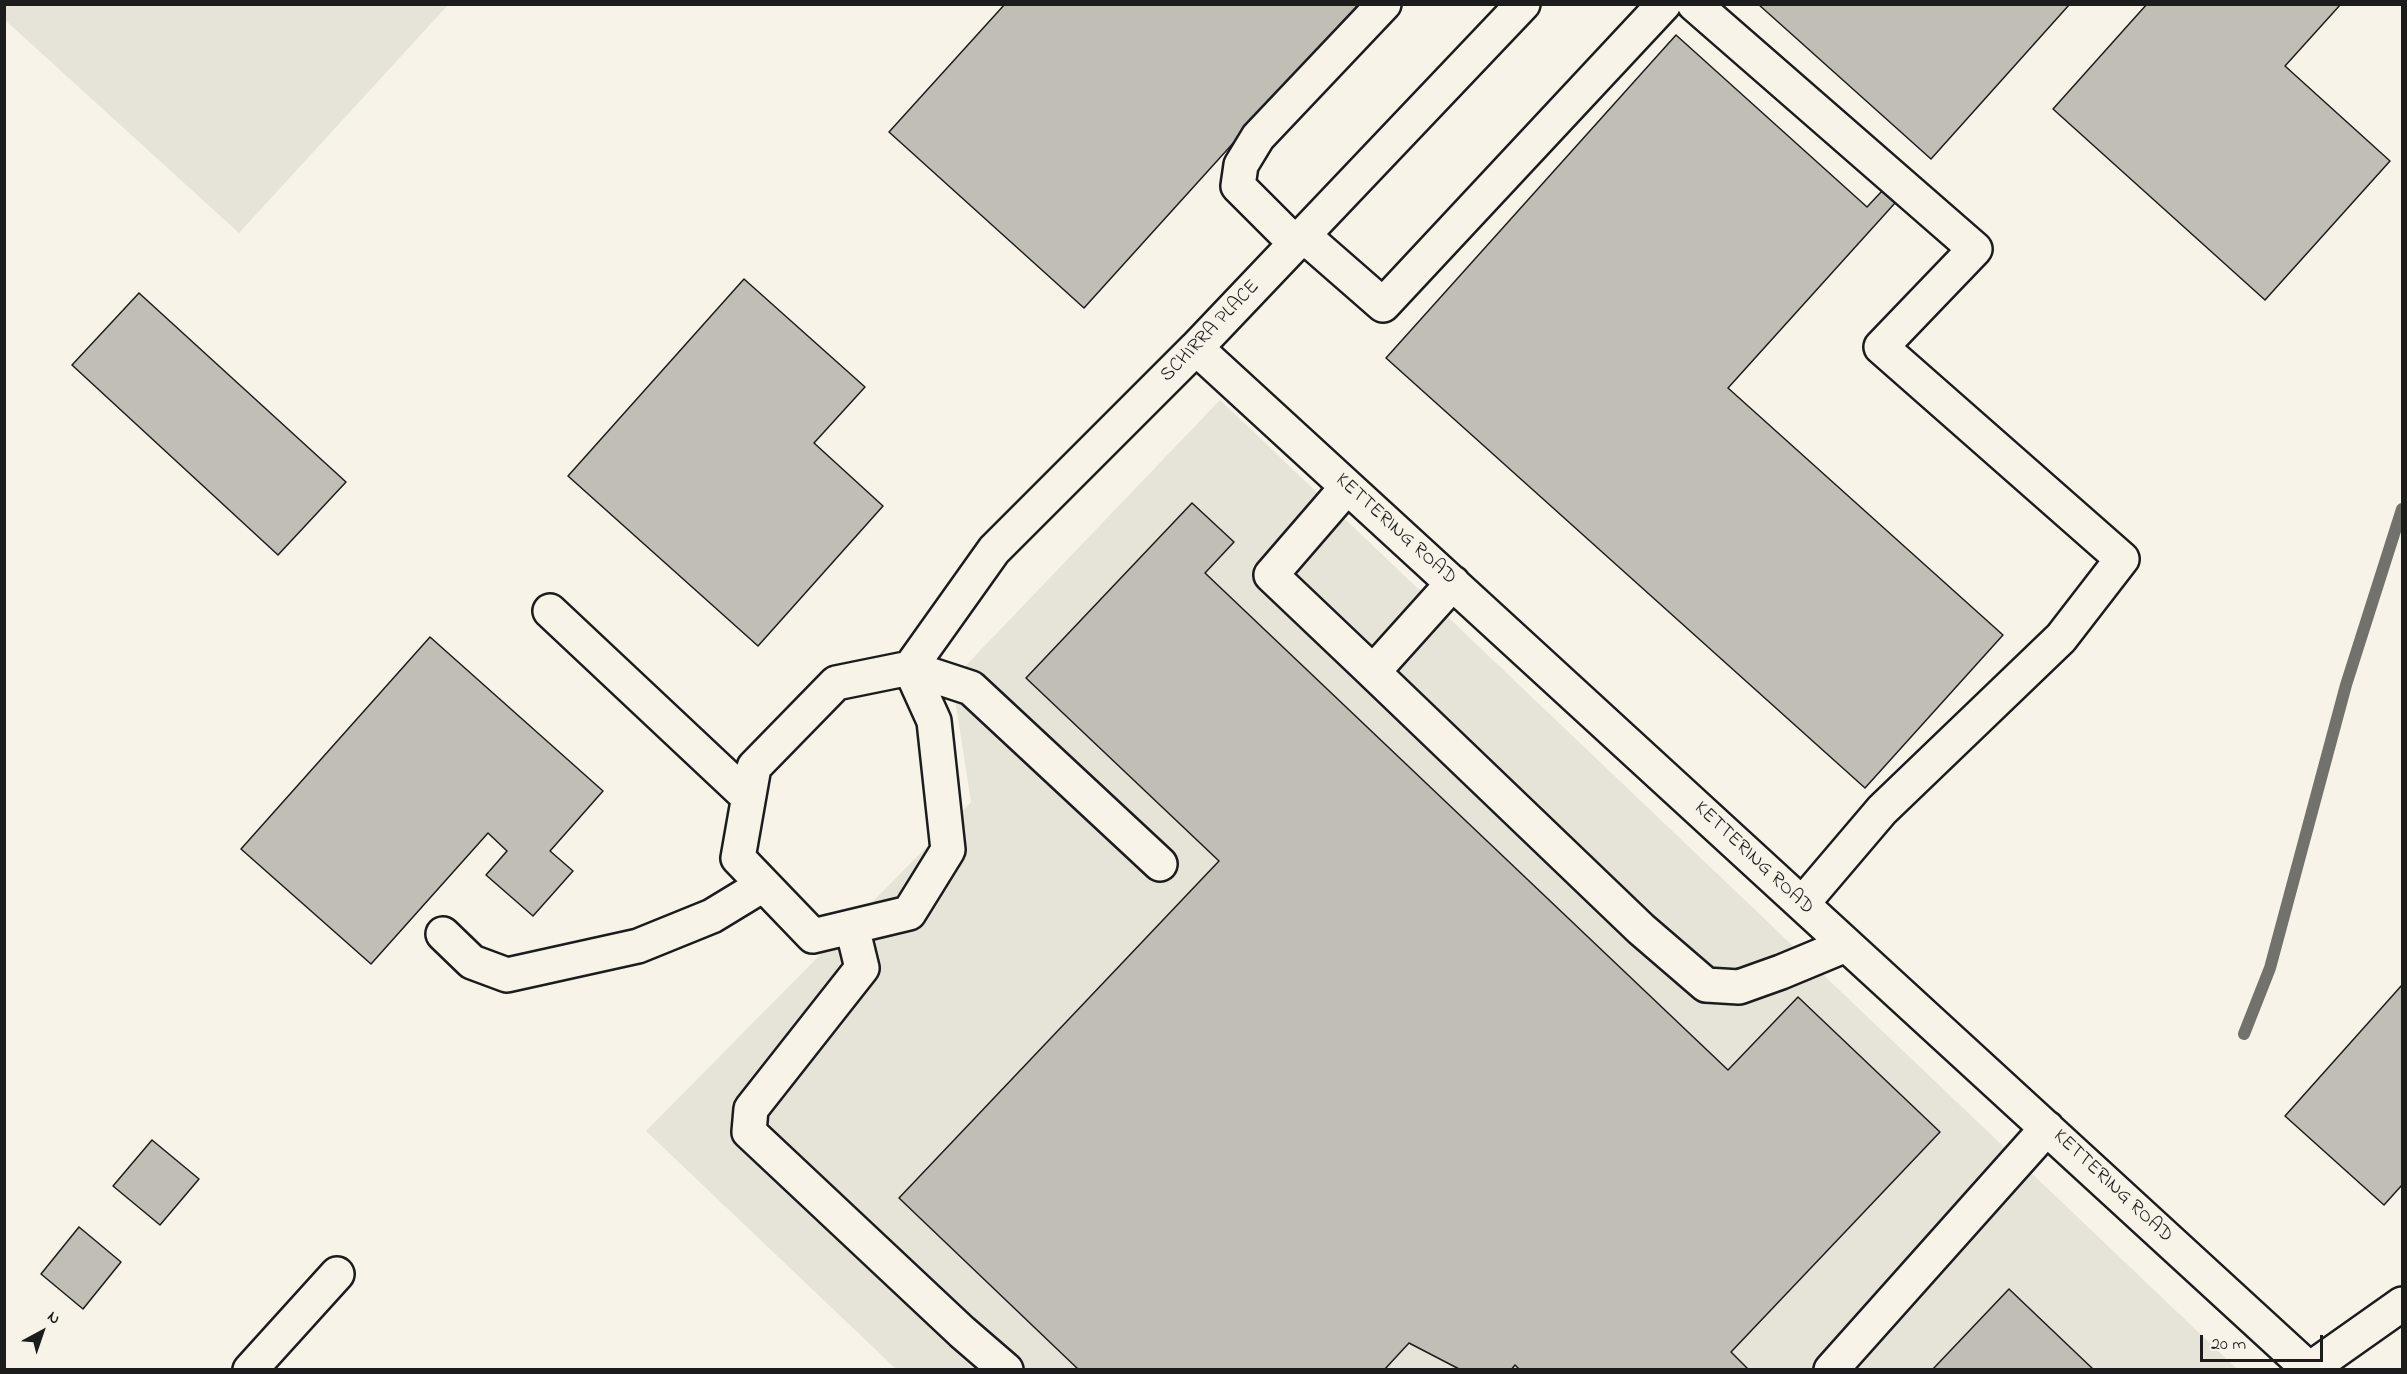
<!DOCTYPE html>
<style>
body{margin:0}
#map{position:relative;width:2407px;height:1374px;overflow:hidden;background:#f7f3e8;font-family:"Indie Flower",sans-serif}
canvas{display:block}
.frame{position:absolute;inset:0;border:6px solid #1c1c1c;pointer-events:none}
.north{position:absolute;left:12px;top:1302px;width:60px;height:60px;-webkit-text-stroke:4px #f7f3e8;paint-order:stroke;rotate:40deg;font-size:16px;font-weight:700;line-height:24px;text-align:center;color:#1c1c1c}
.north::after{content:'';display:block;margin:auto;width:21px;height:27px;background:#1c1c1c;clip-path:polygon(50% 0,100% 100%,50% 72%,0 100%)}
.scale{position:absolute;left:2200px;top:1335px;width:123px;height:27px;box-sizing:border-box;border:3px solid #1c1c1c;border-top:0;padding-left:8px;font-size:18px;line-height:21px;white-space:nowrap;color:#1c1c1c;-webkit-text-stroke:4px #f7f3e8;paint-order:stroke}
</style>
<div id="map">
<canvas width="2407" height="1374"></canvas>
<div class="frame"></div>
<div class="north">N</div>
<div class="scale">20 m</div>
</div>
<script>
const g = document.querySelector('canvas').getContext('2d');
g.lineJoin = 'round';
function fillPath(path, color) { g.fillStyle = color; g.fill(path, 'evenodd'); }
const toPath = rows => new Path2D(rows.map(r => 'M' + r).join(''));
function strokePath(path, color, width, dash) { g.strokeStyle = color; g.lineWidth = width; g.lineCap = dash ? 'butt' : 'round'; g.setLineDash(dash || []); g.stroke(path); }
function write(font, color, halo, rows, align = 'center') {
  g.font = font + ' "Indie Flower",sans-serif'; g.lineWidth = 4.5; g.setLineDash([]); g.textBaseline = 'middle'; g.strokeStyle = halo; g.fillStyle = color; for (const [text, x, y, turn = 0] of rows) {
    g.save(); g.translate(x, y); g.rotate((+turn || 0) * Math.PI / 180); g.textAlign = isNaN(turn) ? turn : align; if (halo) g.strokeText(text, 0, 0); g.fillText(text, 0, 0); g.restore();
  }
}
const built = toPath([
 [4,5,5,4,448,5,239,233,5,20],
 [1220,400,2237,1369,896,1369,646,1131,971,802,952,680]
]);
const stream = toPath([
 [2244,1034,2270,968,2346,685,2402,509]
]);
const building = toPath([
 [1005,4,1359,4,1084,308,889,132,1005,4],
 [1758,4,2069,4,2069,5,1931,159,1758,4],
 [2147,4,2341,4,2285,66,2390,161,2265,300,2053,109,2147,4],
 [1676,35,1867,207,1882,191,1895,203,1728,388,2003,635,1865,788,1386,358,1676,35],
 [744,279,865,387,814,443,883,506,758,646,568,476,744,279],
 [139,293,346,482,278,555,72,365,139,293],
 [1192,503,1234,542,1205,573,1728,1070,1798,997,1940,1132,1731,1352,1749,1370,1520,1370,1515,1365,1511,1370,1461,1370,1409,1343,1384,1370,1079,1370,899,1198,1219,861,1026,678,1192,503],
 [430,637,603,791,550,851,573,871,533,916,486,875,507,851,488,833,371,964,241,849,430,637],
 [2402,985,2402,1185,2384,1205,2285,1116,2402,985],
 [152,1140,199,1179,160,1225,113,1186,152,1140],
 [79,1227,121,1262,83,1309,41,1274,79,1227],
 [2009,1289,2094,1370,1932,1370,2009,1289]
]);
const minor = toPath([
 [1694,4,1975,249,1881,347,2122,559,2061,638,1882,810,1802,904],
 [1304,236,1383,305,1664,4],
 [1296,244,1238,186,1241,165,1258,137,1384,4],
 [1196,348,2310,1370],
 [1347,487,1271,575,1373,672],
 [1453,583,1373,672,1641,929,1706,985,1739,987,1781,972,1846,945],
 [550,611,748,797],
 [910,668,934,721,948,850,909,913,813,936,738,858,754,767,836,683,910,668],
 [1160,864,971,688,910,668,994,550,1196,348,1523,4],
 [852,927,862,968,751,1109,749,1132,962,1332,1006,1370],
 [443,934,472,962,507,975,638,946,712,916,763,885],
 [2310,1369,2402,1304],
 [250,1370,337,1274],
 [1831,1370,2047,1128]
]);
const streetNames = [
 ["SCHIRRA PLACE",1211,332,-46],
 ["KETTERING ROAD",1395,530,42],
 ["KETTERING ROAD",1753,859,43],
 ["KETTERING ROAD",2112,1187,43]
];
fillPath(built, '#e6e3d9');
strokePath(stream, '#72716c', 12);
fillPath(building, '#c0beb5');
strokePath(building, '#1c1c1c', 1.5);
strokePath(minor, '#1c1c1c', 38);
strokePath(minor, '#f7f3e8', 33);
write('20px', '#1c1c1c', '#f7f3e8', streetNames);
</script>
